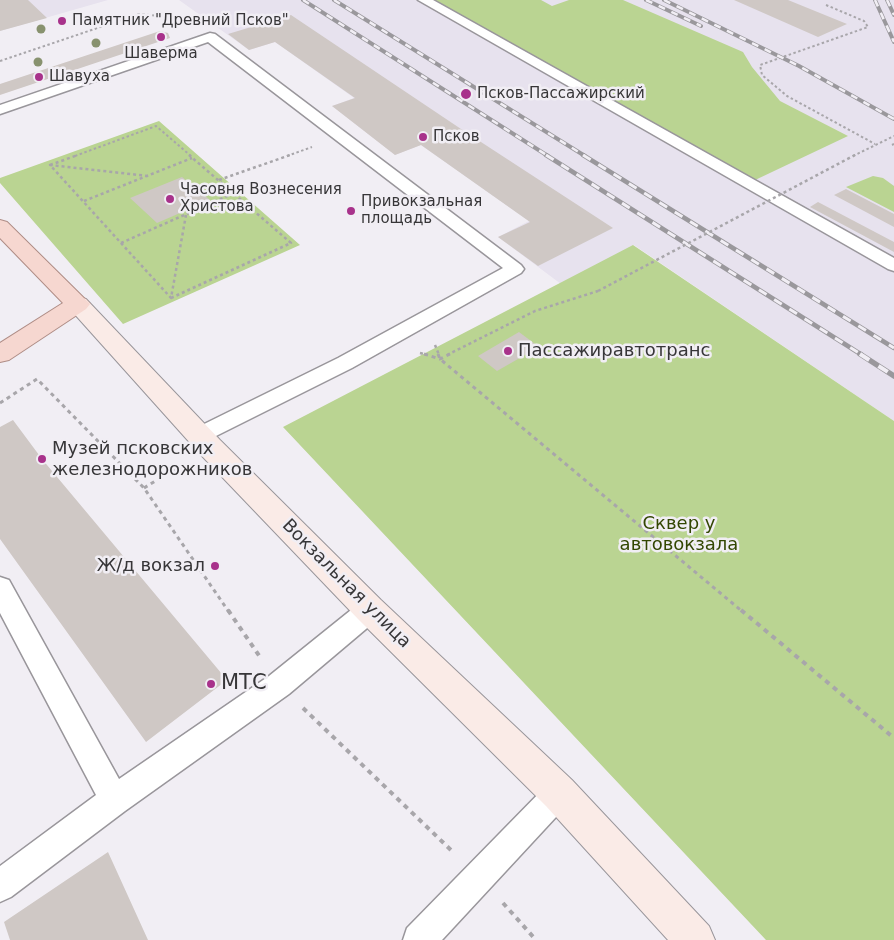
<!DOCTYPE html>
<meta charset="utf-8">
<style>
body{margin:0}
canvas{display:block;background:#f1eef4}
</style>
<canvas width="894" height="940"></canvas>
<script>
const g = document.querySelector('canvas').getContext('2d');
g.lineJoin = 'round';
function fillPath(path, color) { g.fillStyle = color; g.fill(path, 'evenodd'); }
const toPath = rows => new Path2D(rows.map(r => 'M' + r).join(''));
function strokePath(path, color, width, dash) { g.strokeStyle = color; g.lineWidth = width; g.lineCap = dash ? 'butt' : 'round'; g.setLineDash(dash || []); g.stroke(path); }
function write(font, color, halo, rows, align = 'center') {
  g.font = font + ' "DejaVu Sans",sans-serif'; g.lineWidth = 5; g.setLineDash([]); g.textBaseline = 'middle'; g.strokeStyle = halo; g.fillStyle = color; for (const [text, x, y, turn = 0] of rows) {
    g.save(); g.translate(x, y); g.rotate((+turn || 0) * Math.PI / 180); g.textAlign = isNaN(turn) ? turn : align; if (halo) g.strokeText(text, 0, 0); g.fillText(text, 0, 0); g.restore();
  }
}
const built = toPath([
 [0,0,108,0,0,31],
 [179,0,894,0,894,421,634,245,561,284,498,237,529,221,421,145,395,155,332,106,354,98,275,42,249,50]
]);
const green = toPath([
 [432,0,541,0,552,6,569,0,623,0,743,52,752,67,780,101,848,136,753,181],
 [159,121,300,245,123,324,0,183,0,178],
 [873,176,883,178,894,186,894,212,846,187],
 [633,245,894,421,894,940,766,940,283,427]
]);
const building = toPath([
 [0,0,28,0,47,18,0,31],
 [734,0,788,0,847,24,818,37],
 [291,15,461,129,613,228,538,266,498,237,530,222,421,145,395,155,332,106,355,98,275,42,249,50,228,34],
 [160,31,168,33,170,38,0,95,0,84],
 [182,177,210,200,157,223,130,198],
 [846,189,894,214,894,227,834,195],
 [818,202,894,242,894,252,810,207],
 [519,332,539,347,497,371,478,356],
 [13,420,42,459,227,680,146,742,0,539,0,427],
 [108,852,148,940,10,940,4,922]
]);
const pathFar3 = toPath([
 [826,5,864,21,868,27,760,65,762,75,787,96,875,144],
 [0,61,139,14,183,18],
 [892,145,894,144],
 [75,156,156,126,191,156],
 [287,156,312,147]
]);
const pathFar2 = toPath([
 [50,165,78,155],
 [148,176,50,165,171,298,186,215],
 [219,180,290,155],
 [84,201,192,158],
 [121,243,234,193],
 [171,298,291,243,189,155],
 [435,345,439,355],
 [420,353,428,355],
 [447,355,535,311,598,291]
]);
const pathFar1 = toPath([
 [424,354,440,359,450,354],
 [438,354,440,359,743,612],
 [0,403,37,379,144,488,229,612],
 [144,488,181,465]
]);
const path = toPath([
 [228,610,260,657],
 [741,610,894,738],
 [303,708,453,852],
 [503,903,536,940]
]);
const lane = toPath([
 [418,0,433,0,894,258,894,271,888,269,418,0],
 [210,33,215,34,521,265,524,269,521,273,352,368,200,444,192,442,189,436,192,430,338,358,503,268,208,42,0,114,0,105,210,33],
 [0,577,9,580,119,779,269,676,361,602,370,599,379,602,383,610,379,618,289,694,125,811,11,897,0,902,0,866,96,795,0,613,0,577],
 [559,778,569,783,574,793,569,803,442,940,403,940,407,928,549,783,559,778]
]);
const secondary = toPath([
 [78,297,86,299,220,440,381,600,572,780,709,926,715,940,668,940,546,806,359,620,200,454,70,309,66,304,70,299,78,297]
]);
const primary = toPath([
 [0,220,7,222,90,304,86,309,9,360,0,362,0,343,63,303,0,238,0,220]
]);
const railFar2 = toPath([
 [303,0,548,156],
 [334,0,585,156],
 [646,0,701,26],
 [664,0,799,66,894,119],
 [875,0,894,42],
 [887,0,894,15]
]);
const railFar1 = toPath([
 [546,155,862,355],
 [583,155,894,348]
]);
const rail = toPath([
 [860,354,894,376]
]);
const pathBridgeFar1 = toPath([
 [853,156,894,136]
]);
const pathBridge = toPath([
 [598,291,855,155]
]);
const trees = [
 [41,29],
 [96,43],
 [38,62]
];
const markers = [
 [62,21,5,"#a8328b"],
 [161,37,5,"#a8328b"],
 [39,77,5,"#a8328b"],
 [466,94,6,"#a8328b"],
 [423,137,5,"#a8328b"],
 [170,199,5,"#a8328b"],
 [351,211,5,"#a8328b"],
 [508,351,5,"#a8328b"],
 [42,459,5,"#a8328b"],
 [215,566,5,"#a8328b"],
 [211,684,5,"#a8328b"]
];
const farPoinames = [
 ["Памятник \"Древний Псков\"",72,21],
 ["Шаверма",161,54,"center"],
 ["Шавуха",49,77],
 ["Псков-Пассажирский",477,94],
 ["Псков",433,137],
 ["Часовня Вознесения",180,190],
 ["Христова",180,207],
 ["Привокзальная",361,202],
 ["площадь",361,219]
];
const poiNames = [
 ["Пассажиравтотранс",518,351],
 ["Музей псковских",52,449],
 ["железнодорожников",52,470],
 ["Ж/д вокзал",205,566,"right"]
];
const parkNames = [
 ["Сквер у",679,524],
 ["автовокзала",679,545]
];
const streetNames = [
 ["Вокзальная улица",346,584,45]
];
const nearPoinames = [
 ["МТС",221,684]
];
fillPath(built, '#e7e2ee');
fillPath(green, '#bad492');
fillPath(building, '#cfc8c5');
strokePath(lane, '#99969b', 3);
strokePath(secondary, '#99969b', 2);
strokePath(primary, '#af8d86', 2);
strokePath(pathFar3, '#a8a6aa', 2, [2.5, 2.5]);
strokePath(pathFar2, '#a8a6aa', 2.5, [3, 3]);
strokePath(pathFar1, '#a8a6aa', 3, [4, 4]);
strokePath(path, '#a8a6aa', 4, [5, 5]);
fillPath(lane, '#fff');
fillPath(secondary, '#faebe7');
fillPath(primary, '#f6d7d0');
strokePath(railFar2, '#9a989c', 4);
strokePath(railFar1, '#9a989c', 4.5);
strokePath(rail, '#9a989c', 5.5);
strokePath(railFar2, '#f1eef4', 2.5, [7]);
strokePath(railFar1, '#f1eef4', 3, [9]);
strokePath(rail, '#f1eef4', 4, [11]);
strokePath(pathBridgeFar1, '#a8a6aa', 2, [2.5, 2.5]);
strokePath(pathBridge, '#a8a6aa', 2.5, [3, 3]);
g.fillStyle = '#88926f';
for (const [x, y] of trees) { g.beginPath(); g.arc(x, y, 4.5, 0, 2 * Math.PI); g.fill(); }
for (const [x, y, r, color] of markers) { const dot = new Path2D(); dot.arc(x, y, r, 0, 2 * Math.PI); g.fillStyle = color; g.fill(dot); strokePath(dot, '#f1eef4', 2); }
write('15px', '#373638', '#f1eef4', farPoinames, 'left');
write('18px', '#373638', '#f1eef4', poiNames, 'left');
write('18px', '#334702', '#f1eef4', parkNames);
write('18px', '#373638', '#f1eef4', streetNames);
write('21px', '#373638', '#f1eef4', nearPoinames, 'left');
</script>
